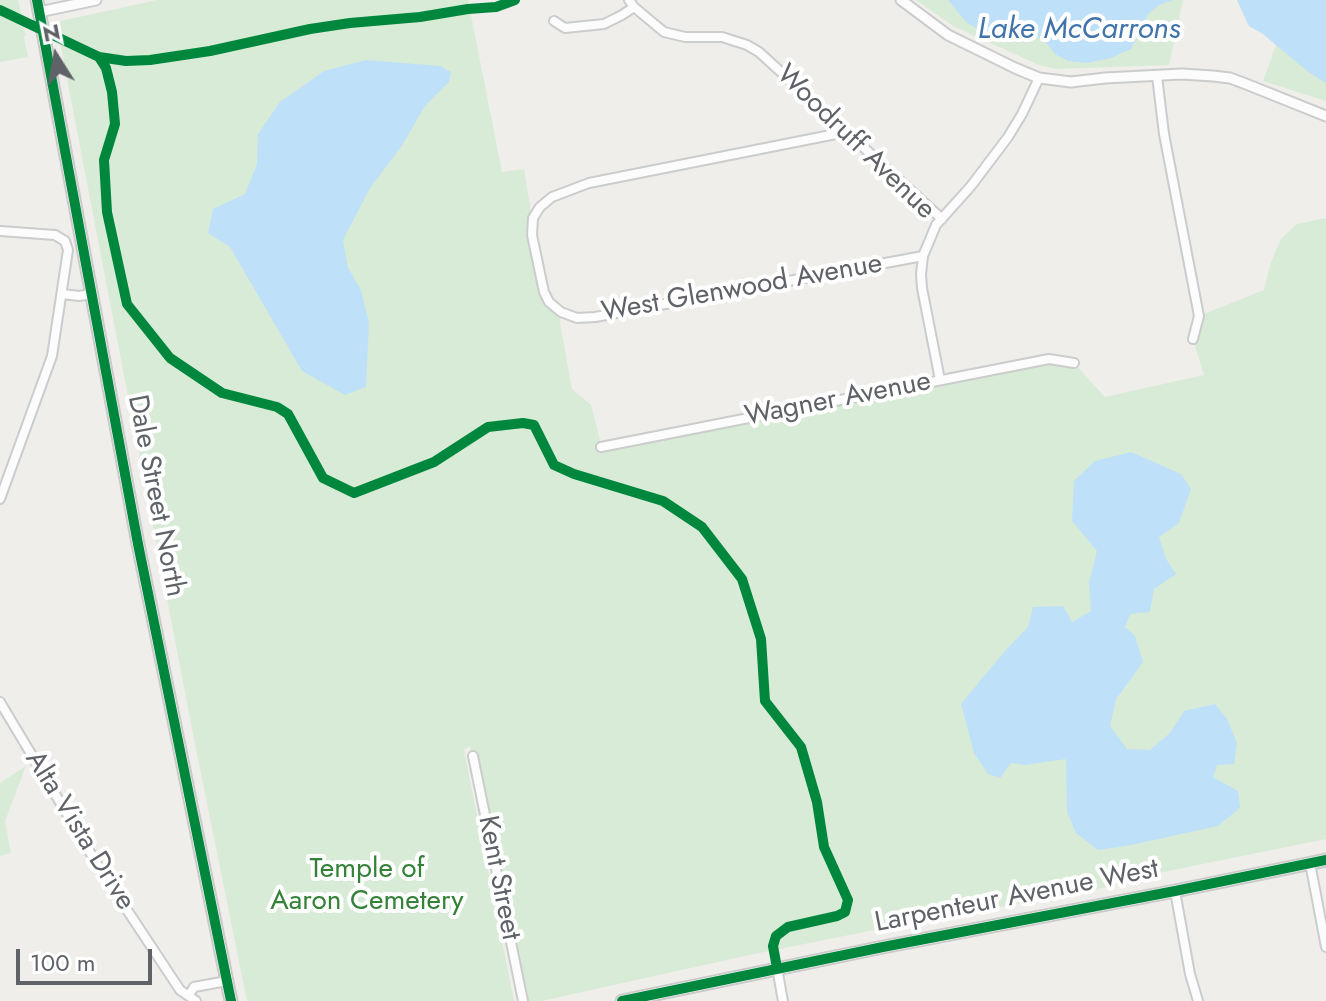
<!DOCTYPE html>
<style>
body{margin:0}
#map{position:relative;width:1326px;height:1001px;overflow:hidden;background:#efeeea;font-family:Jost,sans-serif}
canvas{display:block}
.north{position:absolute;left:16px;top:16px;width:80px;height:80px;-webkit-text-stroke:6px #fff;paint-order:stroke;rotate:349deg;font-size:22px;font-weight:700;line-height:32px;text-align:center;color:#5f6368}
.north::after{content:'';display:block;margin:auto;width:28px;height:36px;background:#5f6368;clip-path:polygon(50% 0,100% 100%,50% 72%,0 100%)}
.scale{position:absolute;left:16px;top:949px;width:136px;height:36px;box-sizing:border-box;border:4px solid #5f6368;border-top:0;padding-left:10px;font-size:24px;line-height:28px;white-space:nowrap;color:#5f6368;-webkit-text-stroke:6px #fff;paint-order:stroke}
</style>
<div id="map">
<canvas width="1326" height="1001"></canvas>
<div class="north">N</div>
<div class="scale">100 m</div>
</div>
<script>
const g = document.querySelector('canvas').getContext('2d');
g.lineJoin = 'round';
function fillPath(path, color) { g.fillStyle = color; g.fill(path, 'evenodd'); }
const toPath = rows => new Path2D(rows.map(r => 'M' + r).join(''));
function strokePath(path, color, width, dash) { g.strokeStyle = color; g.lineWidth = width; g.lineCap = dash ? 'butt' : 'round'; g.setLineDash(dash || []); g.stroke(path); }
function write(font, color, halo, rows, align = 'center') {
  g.font = font + ' Jost,sans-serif'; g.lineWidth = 8; g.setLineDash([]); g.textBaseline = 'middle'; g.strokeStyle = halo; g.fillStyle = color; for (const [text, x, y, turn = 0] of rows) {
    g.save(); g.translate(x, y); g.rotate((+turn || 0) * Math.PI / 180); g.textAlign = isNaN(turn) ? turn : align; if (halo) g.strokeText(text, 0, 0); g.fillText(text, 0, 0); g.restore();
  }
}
const green = toPath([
 [0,0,18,0,26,36,24,37,28,57,0,62],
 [157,0,468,0,502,172,524,169,544,292,561,312,560,323,572,389,591,405,602,447,1049,359,1074,363,1105,397,1204,375,1193,339,1199,316,1264,290,1271,262,1281,239,1297,224,1326,218,1326,839,1114,882,1118,885,869,931,754,954,542,1001,529,1001,470,746,464,750,514,1001,247,1001,194,739,56,22],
 [916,0,1183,0,1169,65,1056,69,1039,65,953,26],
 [1237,0,1326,0,1326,101,1263,81,1276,45,1263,34,1249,26],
 [26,766,5,821,11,853,0,856,0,783]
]);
const water = toPath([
 [948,0,1173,0,1159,5,1148,14,1131,49,1111,58,1087,63,1068,61,1055,54,1045,41,1032,34,1020,32,1004,37,989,35,967,23],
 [1237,0,1326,0,1326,83,1307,71,1263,34,1249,26],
 [366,60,440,66,451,72,449,82,425,106,401,147,370,188,343,240,348,268,361,290,369,323,366,387,345,395,302,371,230,247,208,233,213,209,245,194,257,164,258,134,280,102,324,71],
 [1131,452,1181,474,1191,489,1179,523,1159,537,1166,559,1176,574,1154,589,1150,612,1130,614,1125,627,1135,636,1143,662,1116,699,1110,726,1127,749,1150,750,1170,733,1184,711,1215,704,1227,719,1237,743,1234,764,1217,765,1213,777,1238,791,1240,808,1218,826,1131,845,1098,850,1076,833,1067,812,1066,759,1025,765,1011,763,1000,778,988,774,974,753,961,704,1005,651,1028,627,1033,607,1063,606,1072,622,1091,611,1089,583,1097,551,1072,521,1074,481,1095,461]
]);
const minor = toPath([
 [629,0,634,7,664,32,685,37,722,37,747,45,759,52,942,219],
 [554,21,565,28,604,24,622,15,634,7],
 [1157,76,1164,134,1199,316,1193,339],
 [846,132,589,183,552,197,540,207,533,218,532,235,544,292,549,302,561,312,577,318,595,317,923,256],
 [0,231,55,235,65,241,68,250,52,356,0,499],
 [62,294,79,296,92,294],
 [940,380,922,288,921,274,923,256,936,225,971,186,1008,137,1022,114,1039,78],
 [601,447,1049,359,1074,363],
 [0,702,100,869,180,990,196,1001],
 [473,756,523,1001],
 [1310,863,1326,947],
 [1175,891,1190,974,1198,1001],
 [777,968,783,1001],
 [189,995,194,987,227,981]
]);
const tertiary = toPath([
 [901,0,948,35,1015,68,1039,78,1071,82,1105,78,1182,74,1213,76,1230,78,1246,84,1326,116],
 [39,12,96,0]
]);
const secondary = toPath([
 [37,0,138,544,231,1001],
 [622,1001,883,947,1175,891,1326,860]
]);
const cycleway = toPath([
 [37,0,138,544,231,1001],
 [0,10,99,57,126,61,150,60,210,51,310,29,350,23,420,17,468,9,496,7,515,0],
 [99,57,106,68,112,92,115,124,104,160,107,212,127,304,170,358,222,393,277,407,288,414,323,478,354,493,434,462,488,427,523,423,534,425,554,465,574,474,663,501,702,527,742,579,761,639,765,701,801,747,817,802,824,847,848,900,845,912,837,916,788,927,776,936,773,946,777,968],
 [622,1001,883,947,1175,891,1326,860]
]);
const streetNames = [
 ["Woodruff Avenue",855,143,44],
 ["West Glenwood Avenue",742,289,-10],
 ["Wagner Avenue",838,400,-11],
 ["Dale Street North",155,496,79],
 ["Alta Vista Drive",79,831,58],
 ["Kent Street",498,878,79],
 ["Larpenteur Avenue West",1017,897,-11]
];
const parkNames = [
 ["Temple of",367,870],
 ["Aaron Cemetery",367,902]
];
const waterNames = [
 ["Lake McCarrons",1079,31]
];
fillPath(green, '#d8ebd6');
fillPath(water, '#bfe0f9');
strokePath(minor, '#cbcccc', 12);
strokePath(tertiary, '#cbcccc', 13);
strokePath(secondary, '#cacacb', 15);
strokePath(minor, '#fdfcfc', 8);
strokePath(tertiary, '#fdfcfc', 9);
strokePath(secondary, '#fdfcfc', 11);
strokePath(cycleway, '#00873e', 10);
write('28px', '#5f6368', '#fff', streetNames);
write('28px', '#348238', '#fff', parkNames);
write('italic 30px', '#4174aa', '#fff', waterNames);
</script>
